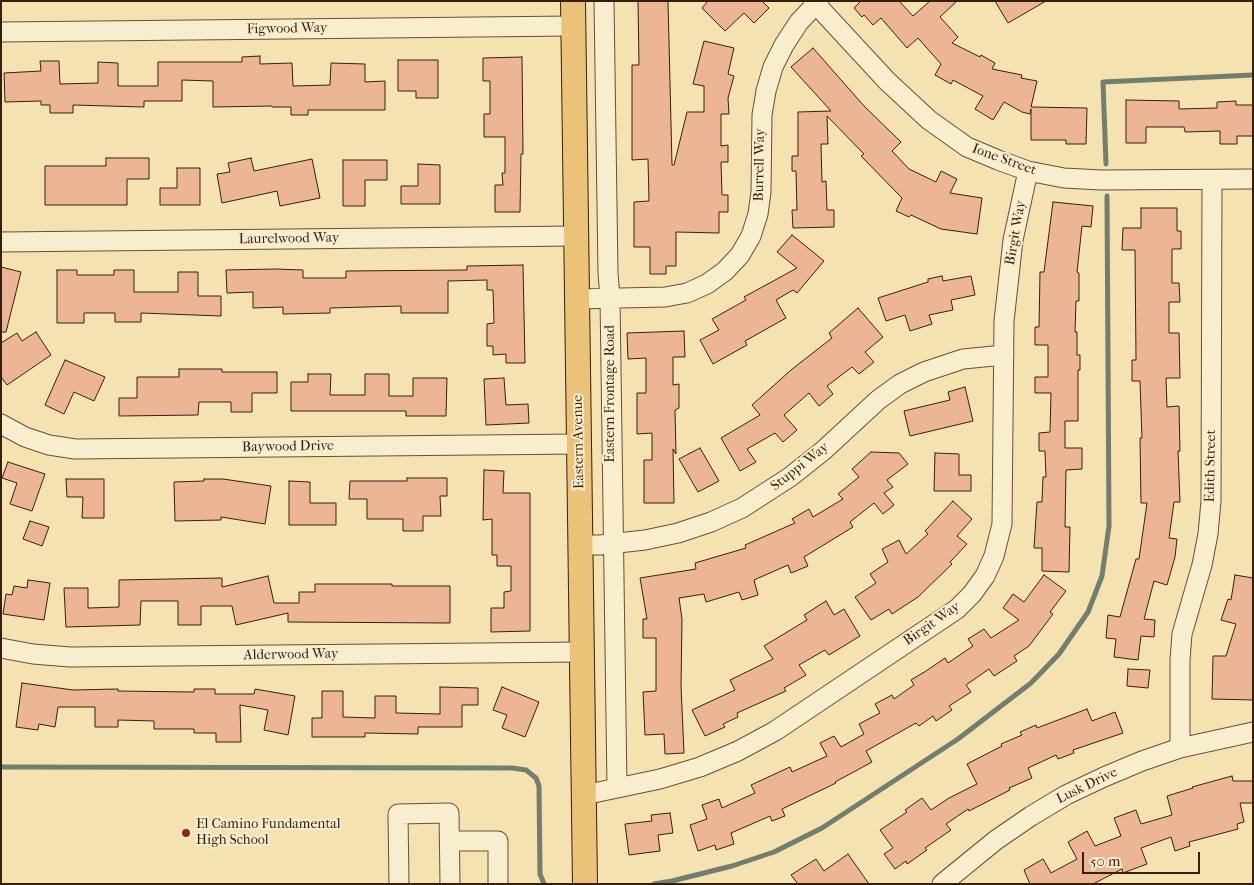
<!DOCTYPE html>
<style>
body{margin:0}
#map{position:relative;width:1254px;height:885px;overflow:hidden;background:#f4e3b1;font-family:"IM FELL French Canon",serif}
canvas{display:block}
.frame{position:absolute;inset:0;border:2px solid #361f0f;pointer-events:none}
.scale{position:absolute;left:1082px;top:852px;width:118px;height:22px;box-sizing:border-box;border:2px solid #361f0f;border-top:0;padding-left:6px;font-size:15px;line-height:18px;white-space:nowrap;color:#361f0f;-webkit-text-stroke:4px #f8edcc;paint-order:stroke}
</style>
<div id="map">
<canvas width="1254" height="885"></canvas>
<div class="frame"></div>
<div class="scale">50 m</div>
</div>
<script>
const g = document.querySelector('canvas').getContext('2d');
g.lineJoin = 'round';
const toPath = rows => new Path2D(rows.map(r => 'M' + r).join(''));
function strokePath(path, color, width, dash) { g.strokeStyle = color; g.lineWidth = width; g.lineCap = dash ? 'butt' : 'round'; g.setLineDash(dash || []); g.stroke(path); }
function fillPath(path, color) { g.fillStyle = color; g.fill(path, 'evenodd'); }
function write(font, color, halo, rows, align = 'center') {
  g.font = font + ' "IM FELL French Canon",serif'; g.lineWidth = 4; g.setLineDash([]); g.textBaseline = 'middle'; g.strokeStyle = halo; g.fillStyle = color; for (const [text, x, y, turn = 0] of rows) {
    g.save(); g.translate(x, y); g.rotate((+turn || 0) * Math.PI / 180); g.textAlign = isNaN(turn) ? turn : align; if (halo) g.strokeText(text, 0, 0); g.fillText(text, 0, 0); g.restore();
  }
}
const stream = toPath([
 [1106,164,1103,82,1253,75],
 [1,767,512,768,526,770,536,778,539,786,540,874,544,884],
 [654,884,672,881,732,866,774,852,822,828,958,739,1031,683,1059,654,1088,612,1102,576,1109,526,1107,196]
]);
const building = toPath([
 [638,1,668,1,672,165,674,165,687,112,704,112,704,86,693,84,704,41,734,48,728,74,734,76,728,98,729,114,721,114,721,146,728,145,728,162,721,162,722,195,728,195,728,212,719,212,719,233,676,232,676,266,666,266,666,274,650,274,650,247,634,247,634,202,649,201,648,159,632,160,632,65,639,65,638,1],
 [708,1,762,1,769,8,754,23,744,13,725,31,702,8,708,1],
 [861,1,899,1,913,16,930,1,957,1,940,17,958,37,952,43,980,57,981,55,995,63,992,69,1022,75,1021,78,1037,81,1031,107,1087,108,1086,144,1066,144,1066,140,1031,140,1031,109,1030,114,1022,112,1004,102,993,120,975,109,983,96,953,80,951,84,935,75,941,64,918,38,907,48,881,18,873,25,864,15,862,17,854,8,861,1],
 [995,1,1046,1,1008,23,995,1],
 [813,48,864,106,901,142,892,151,909,169,936,182,941,171,957,179,950,193,982,198,977,234,941,229,911,215,909,217,896,211,902,198,861,156,864,154,827,116,828,144,821,144,822,182,826,181,827,210,834,210,834,227,793,228,792,210,797,210,796,171,792,171,792,156,798,156,798,112,831,111,791,67,813,48],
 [260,56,260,64,292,63,293,86,330,85,331,63,365,64,365,82,385,81,385,110,308,110,308,115,291,115,291,107,272,107,272,106,213,107,213,81,182,80,182,101,144,101,144,107,73,105,73,113,50,113,50,105,41,105,41,101,5,102,4,73,41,71,40,61,59,61,60,84,98,83,98,62,118,63,118,86,158,86,158,62,242,62,242,57,260,56],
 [522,57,523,154,521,154,520,212,495,212,495,185,503,185,502,173,505,173,505,137,484,137,484,114,490,114,490,81,483,81,483,58,522,57],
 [398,60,438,60,438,98,416,98,416,91,398,91,398,60],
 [1126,100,1179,101,1179,109,1217,108,1217,102,1236,101,1236,105,1253,105,1253,136,1237,136,1237,144,1220,144,1220,131,1185,132,1184,127,1146,127,1146,143,1126,143,1126,100],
 [106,158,149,158,149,179,127,179,127,205,45,205,45,166,106,166,106,158],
 [251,158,254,171,312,159,320,198,280,206,277,191,222,203,217,174,230,172,228,163,251,158],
 [343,160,387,160,387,180,365,180,365,206,343,206,343,160],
 [418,164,440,165,440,204,401,204,401,186,418,186,418,164],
 [177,168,200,168,200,205,160,205,160,188,177,188,177,168],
 [1053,202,1093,206,1091,227,1082,226,1077,272,1079,273,1079,301,1076,301,1075,332,1077,332,1077,355,1080,355,1080,370,1078,370,1078,421,1065,421,1065,448,1082,448,1082,469,1066,470,1065,527,1070,527,1069,572,1042,571,1042,548,1034,548,1037,502,1042,502,1043,477,1046,477,1045,451,1039,451,1039,433,1050,432,1051,393,1035,393,1035,377,1048,377,1048,345,1035,345,1035,327,1039,327,1040,272,1044,272,1053,202],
 [1141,208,1177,208,1177,231,1181,231,1181,249,1172,249,1172,283,1179,283,1180,302,1169,302,1169,333,1179,333,1180,378,1166,378,1167,407,1179,406,1180,451,1178,451,1180,502,1174,502,1169,538,1177,539,1175,557,1167,585,1154,581,1144,619,1155,620,1154,637,1141,636,1138,660,1114,657,1116,639,1106,638,1108,615,1120,617,1136,559,1139,559,1147,503,1141,503,1140,438,1142,438,1140,381,1132,381,1132,360,1136,360,1135,250,1122,250,1123,228,1141,228,1141,208],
 [792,235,824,261,797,293,793,290,776,300,786,318,745,341,747,345,713,364,700,340,719,330,712,319,746,300,744,297,797,268,777,252,792,235],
 [523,265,525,363,506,363,506,354,493,355,493,346,487,346,487,324,494,323,493,290,487,290,487,280,448,281,448,313,401,313,401,306,330,308,330,313,283,314,283,307,253,308,253,292,227,293,226,270,276,269,303,270,303,278,346,278,346,271,467,270,467,266,523,265],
 [1,267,21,272,6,332,1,332,1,267],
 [57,270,77,270,77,275,114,275,114,270,134,270,134,292,178,292,178,272,198,272,198,296,221,296,221,316,141,313,141,322,115,322,115,313,84,313,84,323,57,323,57,270],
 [942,276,943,281,971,276,975,295,951,300,953,310,929,315,932,324,910,331,905,315,886,321,878,298,928,282,928,279,942,276],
 [858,308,883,337,865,352,874,362,859,374,852,367,827,386,833,394,819,406,809,393,784,415,797,430,783,442,775,433,747,449,756,462,740,471,721,438,760,415,752,405,791,370,832,338,829,333,858,308],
 [684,331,685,357,673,357,673,385,679,384,679,408,675,410,676,454,673,449,674,503,644,503,644,460,652,460,652,433,637,434,637,393,646,393,646,358,628,359,627,333,684,331],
 [36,332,51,355,7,385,1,377,1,343,17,333,22,341,36,332],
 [65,360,105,377,94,401,74,392,64,414,45,405,65,360],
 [179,369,222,369,222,372,277,372,277,393,252,393,252,412,231,412,231,402,199,402,198,415,119,416,119,398,137,398,137,377,179,377,179,369],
 [308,374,331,374,330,395,365,395,365,374,389,374,389,396,413,396,413,378,447,378,446,416,406,416,406,411,291,411,291,382,308,382,308,374],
 [504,378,506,405,528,404,529,423,486,425,484,379,504,378],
 [965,387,973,421,910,436,904,411,950,400,948,392,965,387],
 [700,448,719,481,698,492,679,459,700,448],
 [871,452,899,453,908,464,887,480,893,487,884,493,894,505,883,514,874,503,850,522,853,527,804,557,808,566,791,573,788,565,754,580,758,595,742,600,739,592,706,602,704,594,679,598,682,619,681,686,684,753,665,754,664,734,645,735,643,692,656,691,656,638,643,638,643,619,647,619,640,578,696,569,695,563,746,548,745,545,795,523,792,519,809,509,813,517,843,499,838,494,859,477,852,469,871,452],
 [935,453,959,454,959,475,971,475,971,491,934,491,935,453],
 [8,462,45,474,32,511,10,504,17,483,2,478,8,462],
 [484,470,504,471,503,493,530,493,530,631,491,632,491,608,504,608,504,592,511,591,511,566,497,566,497,555,492,555,492,519,483,520,484,470],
 [407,478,447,478,447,496,440,496,441,516,423,516,423,531,403,531,403,519,367,519,367,499,349,499,350,481,407,481,407,478],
 [66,479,104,479,104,518,82,518,83,497,67,497,66,479],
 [204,479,223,479,271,486,265,524,221,517,221,520,175,521,174,482,204,481,204,479],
 [289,481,310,482,310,503,336,503,336,525,289,525,289,481],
 [953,501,972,519,957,536,967,544,950,562,952,564,918,597,892,614,889,609,871,620,855,597,876,583,870,574,888,562,882,549,899,540,906,554,928,534,925,531,953,501],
 [30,521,49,527,42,546,23,539,30,521],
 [1044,575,1066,591,1050,612,1053,614,1029,646,1014,656,1017,661,994,676,989,669,966,685,971,692,949,706,952,710,936,721,933,716,919,726,916,723,866,751,872,762,835,782,836,783,782,809,785,816,772,821,770,816,731,833,734,844,716,850,715,845,698,851,690,825,707,819,702,805,719,799,722,808,755,793,751,785,790,767,792,772,827,756,820,743,834,736,841,747,864,734,859,724,880,713,875,704,892,695,894,699,914,685,911,680,926,671,945,658,948,663,973,646,968,639,984,629,991,638,1019,620,1003,608,1013,594,1024,602,1044,575],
 [1235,575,1253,578,1253,700,1212,699,1213,656,1226,656,1236,624,1221,620,1228,599,1231,600,1235,575],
 [268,576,274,603,299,603,299,592,315,592,315,584,392,584,392,586,450,586,450,623,288,622,288,613,236,625,232,606,201,606,201,625,178,625,178,601,141,601,140,625,66,627,64,588,88,588,88,608,119,607,119,580,222,578,222,587,268,576],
 [28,580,50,583,44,620,3,614,6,594,12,595,14,586,27,588,28,580],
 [826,601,834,615,844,609,860,636,829,655,825,650,799,665,806,675,784,688,786,691,737,713,738,717,723,724,725,727,705,736,692,710,735,690,730,680,773,659,764,646,807,620,804,615,826,601],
 [1128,669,1150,670,1148,688,1127,686,1128,669],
 [22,683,73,690,118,689,118,691,194,692,194,689,215,689,215,694,254,694,255,689,295,696,288,735,264,730,268,710,240,705,241,742,216,742,216,733,194,733,194,729,154,729,154,721,118,720,118,727,95,727,95,707,58,707,55,727,39,724,38,730,16,727,22,683],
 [440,687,478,688,478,705,462,705,462,727,418,727,418,734,365,733,365,737,312,737,312,718,322,718,322,691,343,691,343,717,375,718,375,696,396,696,396,713,440,714,440,687],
 [502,687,539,702,525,737,502,728,507,715,493,710,502,687],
 [1087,709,1092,721,1115,712,1123,733,1073,750,1074,753,1058,759,1056,755,1028,768,1032,778,1009,788,1010,790,969,811,968,809,946,824,951,830,925,848,927,850,907,864,906,861,895,869,884,854,893,848,880,830,907,812,905,810,922,798,931,810,949,798,977,784,967,764,1002,746,1001,744,1022,735,1020,732,1036,725,1037,728,1087,709],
 [1232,776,1233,781,1253,781,1253,803,1240,803,1244,822,1237,824,1238,829,1189,842,1190,846,1175,851,1171,837,1141,848,1147,864,1123,873,1122,869,1093,884,1030,884,1024,870,1043,859,1051,873,1077,859,1068,842,1087,831,1095,846,1121,836,1114,818,1136,810,1141,824,1172,815,1167,796,1193,788,1192,787,1232,776],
 [670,813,673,833,658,835,660,851,629,855,625,824,652,821,651,815,670,813],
 [848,854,869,884,798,884,791,875,816,859,824,871,848,854]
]);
const minor = toPath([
 [604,1,608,273,610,298,617,787],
 [813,1,887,81,929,120,967,147,998,160,1028,171,1064,178,1101,180,1253,179],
 [1,32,573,26],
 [1,242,576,236],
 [577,299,665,297,687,293,707,284,725,271,740,255,751,236,758,214,761,192,762,115,766,91,773,67,784,45,799,22,819,1],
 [1,424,25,437,49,445,75,449,579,444],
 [580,545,600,545,645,540,678,533,711,522,742,508,790,477,824,450,878,400,900,384,924,372,963,359,1004,355],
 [1,648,33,654,70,657,582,652],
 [1180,748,1180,660,1182,634,1202,565,1208,534,1211,501,1212,180],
 [584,795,660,779,700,767,738,751,775,731,957,609,972,594,985,576,994,556,1002,524,1004,321,1013,240,1028,171],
 [450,841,498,841,498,884],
 [399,884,398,814,449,813,450,884],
 [942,884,996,840,1031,816,1066,795,1104,777,1142,761,1180,748,1253,732]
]);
const major = toPath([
 [573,1,585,884]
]);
const markers = [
 [186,833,5,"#8f2418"]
];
const streetNames = [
 ["Figwood Way",287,29,-1],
 ["Ione Street",1004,160,20],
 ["Burrell Way",760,165,-89],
 ["Birgit Way",1016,233,-80],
 ["Laurelwood Way",289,239,-1],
 ["Eastern Frontage Road",611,394,-90],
 ["Eastern Avenue",579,442,-91],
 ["Baywood Drive",288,447,-1],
 ["Edith Street",1211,466,-89],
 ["Stuppi Way",800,467,-38],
 ["Birgit Way",932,624,-35],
 ["Alderwood Way",291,655,-1],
 ["Lusk Drive",1087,786,-26]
];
const poiNames = [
 ["El Camino Fundamental",196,825],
 ["High School",196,841]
];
strokePath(stream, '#737e6f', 5);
fillPath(building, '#ecb696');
strokePath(building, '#361f0f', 1);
strokePath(minor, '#665038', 21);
strokePath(major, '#361f0f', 26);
strokePath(minor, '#f8edcc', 19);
strokePath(major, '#eac278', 24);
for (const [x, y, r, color] of markers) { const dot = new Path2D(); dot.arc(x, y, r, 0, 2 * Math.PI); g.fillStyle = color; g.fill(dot); strokePath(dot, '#f8edcc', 2); }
write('14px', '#361f0f', '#f8edcc', streetNames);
write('14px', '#361f0f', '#f8edcc', poiNames, 'left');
</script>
